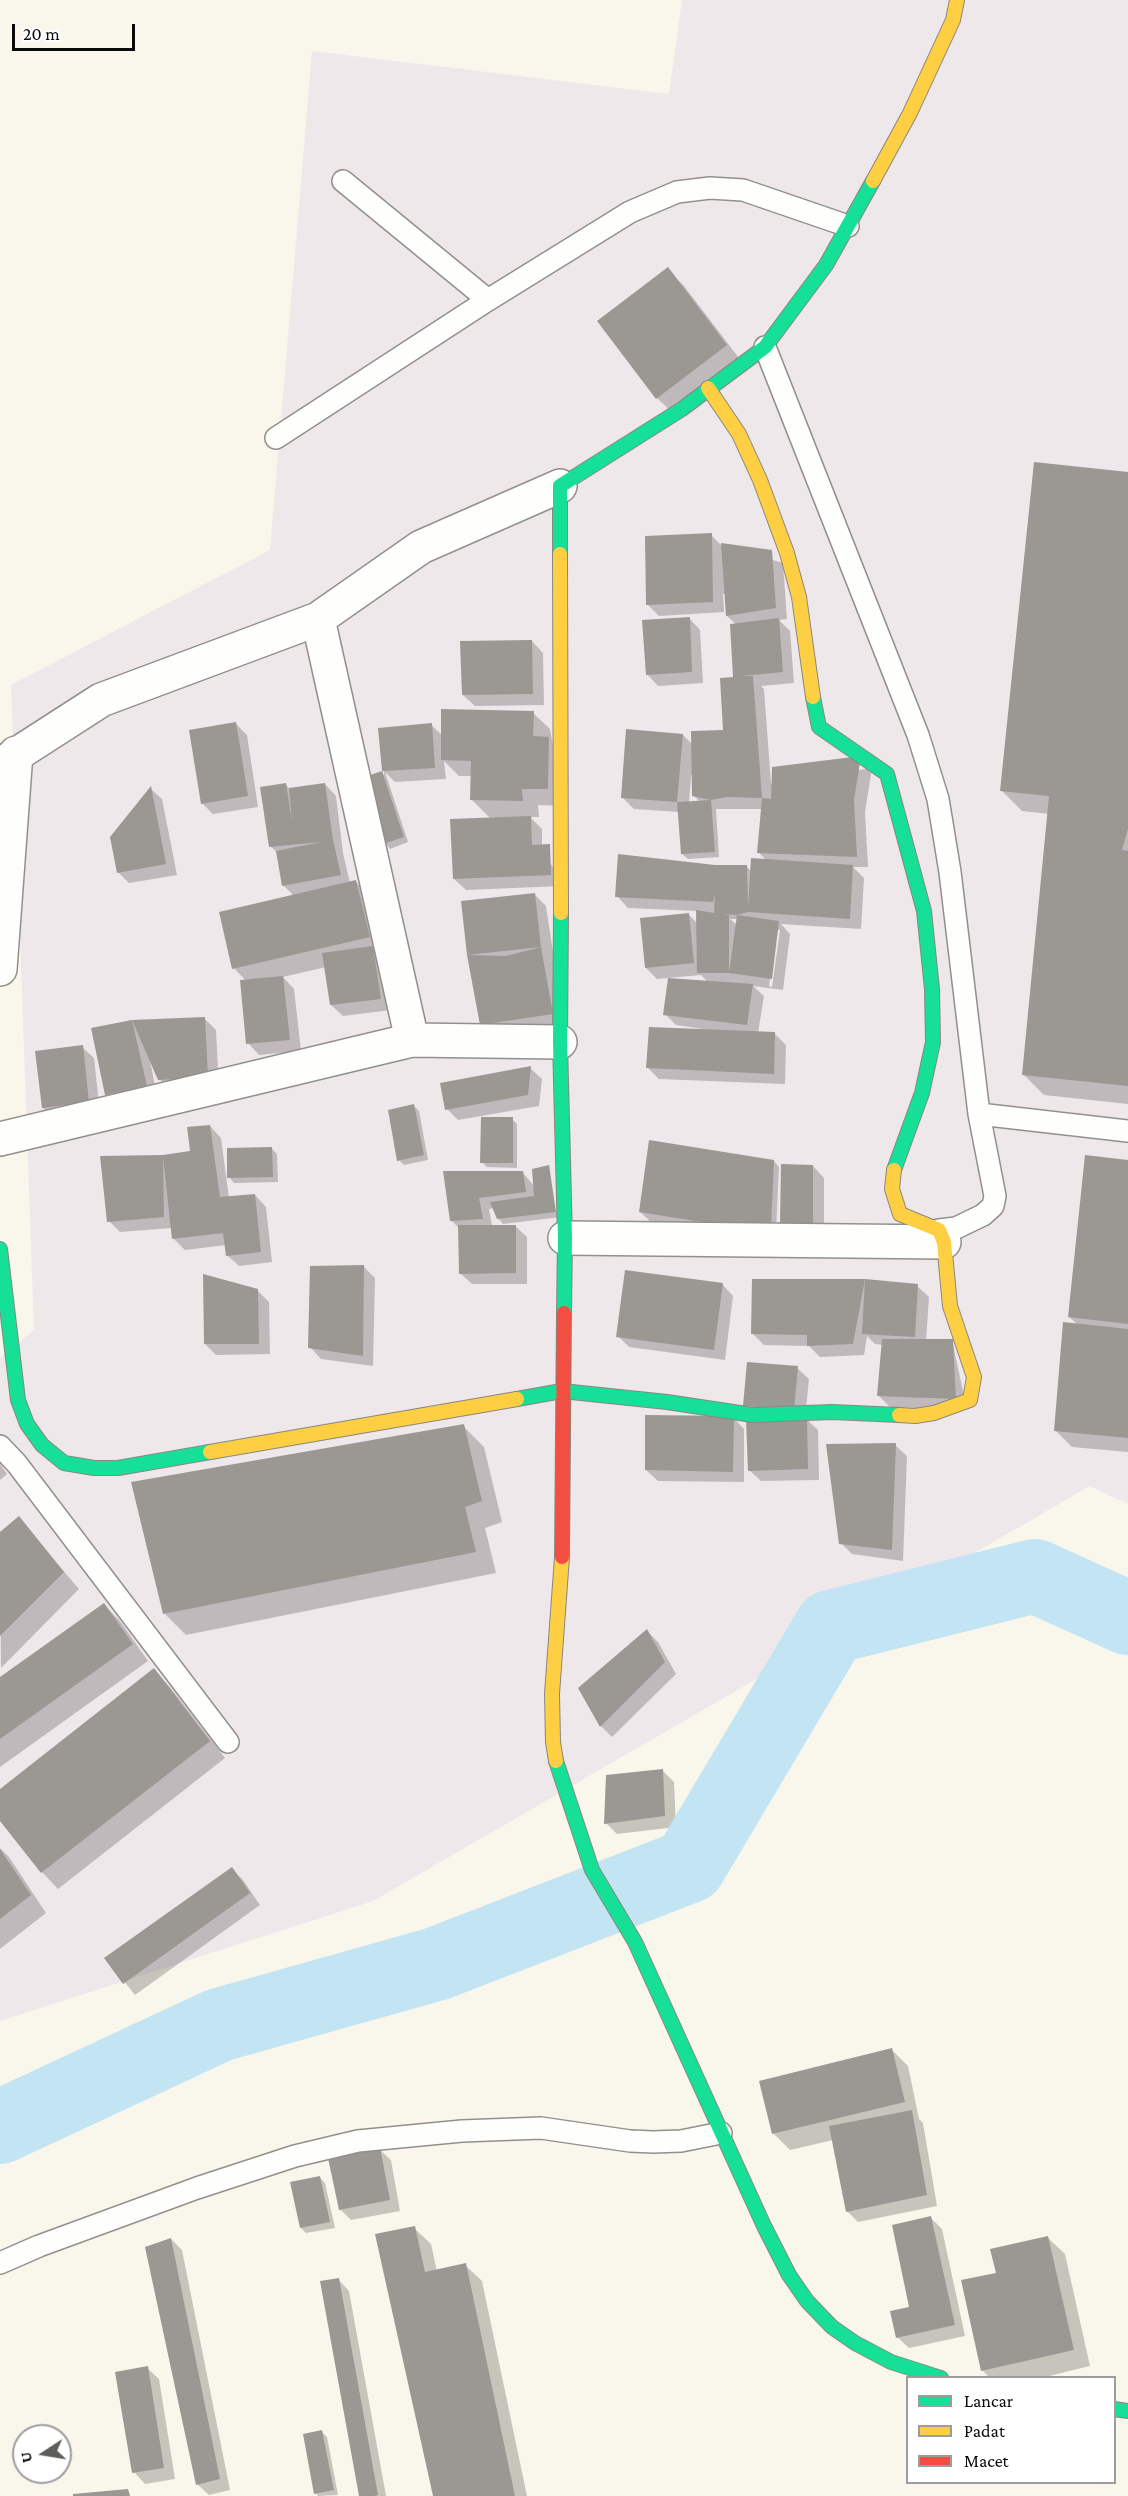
<!DOCTYPE html>
<style>
body{margin:0}
#map{position:relative;width:1128px;height:2496px;overflow:hidden;background:#f9f6ec;font-family:"Crimson Pro",serif}
canvas{display:block}
.legend{position:absolute;left:906px;top:2376px;width:210px;height:108px;box-sizing:border-box;background:#fff;border:2px solid #9d9d9d;margin:0;padding:8px 10px;list-style:none;font-size:18px;color:#0a0a0a}
.legend li{display:flex;align-items:center;gap:12px;height:30px}
.legend b{width:30px;border:2px solid #9d9d9d}
.north{position:absolute;left:12px;top:2424px;width:60px;height:60px;box-sizing:border-box;background:#fff;border:2px solid #9d9d9d;border-radius:50%;rotate:258deg;font-size:16px;font-weight:700;line-height:24px;text-align:center;color:#0a0a0a}
.north::after{content:'';display:block;margin:auto;width:21px;height:27px;background:#5e5d59;clip-path:polygon(50% 0,100% 100%,50% 72%,0 100%)}
.scale{position:absolute;left:12px;top:24px;width:123px;height:27px;box-sizing:border-box;border:3px solid #0a0a0a;border-top:0;padding-left:8px;font-size:18px;line-height:21px;white-space:nowrap;color:#0a0a0a;-webkit-text-stroke:4px #fff;paint-order:stroke}
</style>
<div id="map">
<canvas width="1128" height="2496"></canvas>
<ul class="legend">
<li><b style="height:8px;background:#16e098"></b>Lancar</li>
<li><b style="height:8px;background:#ffcf43"></b>Padat</li>
<li><b style="height:8px;background:#f24e42"></b>Macet</li>
</ul>
<div class="north">U</div>
<div class="scale">20 m</div>
</div>
<script>
const g = document.querySelector('canvas').getContext('2d');
g.lineJoin = 'round';
function fillPath(path, color) { g.fillStyle = color; g.fill(path, 'evenodd'); }
const toPath = rows => new Path2D(rows.map(r => 'M' + r).join(''));
function strokePath(path, color, width, dash) { g.strokeStyle = color; g.lineWidth = width; g.lineCap = dash ? 'butt' : 'round'; g.setLineDash(dash || []); g.stroke(path); }
const industrial = toPath([
 [682,0,1128,0,1128,1504,1090,1486,373,1901,0,2021,0,1358,34,1330,11,685,270,550,312,51,669,94]
]);
const shadow = toPath([
 [667,269,684,286,742,362,674,414,657,398],
 [1128,473,1128,1104,1044,1095,1023,1074,1050,814,1022,811,1001,790],
 [711,535,721,545,783,563,787,619,779,620,790,631,794,683,761,686,764,689,771,784,872,768,865,812,868,867,853,867,864,878,861,929,781,924,790,934,783,990,753,986,764,996,758,1033,775,1034,786,1045,785,1084,659,1079,648,1068,703,1031,703,1029,676,1025,665,1014,708,982,701,975,657,979,646,968,689,915,697,923,697,911,628,908,617,896,714,867,747,867,752,872,767,861,759,853,762,809,716,809,719,857,688,859,682,854,679,812,634,809,623,798,683,735,693,745,724,732,734,679,737,625,727,616,726,594,723,594,724,612,659,616,648,605],
 [691,775,693,775,694,796,700,802,689,803],
 [730,919,738,919,737,925],
 [777,930,780,930,772,987,769,986],
 [689,618,700,630,703,683,658,686,647,674],
 [532,641,543,653,544,705,475,706,463,695],
 [533,713,550,729,564,806,538,805,539,817,530,817,542,829,542,846,562,886,466,890,454,879,491,819,472,800,472,776,459,776,444,761,446,779,395,782,385,772,408,842,390,849,385,843,382,773,384,775,380,729,431,725,443,736],
 [236,724,247,735,258,807,213,814,202,803],
 [325,784,336,796,343,853,350,883,356,882,372,899,391,1010,343,1016,331,1005,326,967,283,977,294,989,301,1051,259,1055,248,1043,246,981,234,968,294,896,283,885,277,852,271,847,286,785,290,789],
 [151,789,162,799,177,875,129,883,118,872],
 [535,895,546,906,564,1025,493,1036,482,1024,469,955,463,902],
 [204,1018,216,1030,219,1088,171,1090,159,1079,150,1060,157,1097,117,1106,106,1094,93,1030,141,1021],
 [82,1047,94,1058,100,1113,55,1119,43,1108],
 [530,1068,542,1079,539,1106,458,1120,447,1109],
 [414,1106,419,1111,428,1160,404,1165,399,1160],
 [512,1119,517,1124,517,1168,487,1167,482,1162],
 [210,1126,221,1138,229,1198,255,1195,266,1207,272,1262,239,1266,227,1255,226,1245,185,1250,174,1239,172,1228,120,1232,109,1221,163,1157,191,1153],
 [272,1149,277,1154,278,1182,234,1183,229,1177],
 [774,1161,779,1167,776,1232,652,1223,640,1212],
 [1128,1161,1128,1452,1072,1447,1055,1430,1078,1325,1069,1317],
 [813,1166,824,1178,824,1236,793,1235],
 [444,1173,523,1173,561,1217,503,1224,498,1218,494,1208,489,1209,492,1226,515,1226,527,1237,527,1284,472,1284,460,1273,460,1229,451,1220],
 [364,1267,375,1278,373,1366,321,1359,310,1347],
 [865,1281,917,1286,929,1297,926,1341,952,1340,967,1410,890,1407,878,1395,883,1345,875,1344,867,1336,864,1355,820,1357,809,1346,764,1345,753,1334],
 [722,1284,733,1296,725,1360,629,1347,618,1336],
 [257,1290,269,1302,270,1354,216,1355,205,1344],
 [797,1368,809,1379,805,1418,818,1430,819,1480,761,1481,749,1470],
 [733,1417,744,1429,744,1482,658,1481,646,1470],
 [463,1426,484,1447,502,1522,485,1528,496,1573,186,1635,165,1614],
 [895,1445,907,1456,903,1561,852,1554,841,1543],
 [0,1464,7,1474,0,1480],
 [19,1519,79,1589,1,1668,0,1534],
 [104,1605,120,1621,148,1661,0,1767,0,1679],
 [647,1631,658,1642,676,1674,612,1737,601,1726,579,1689],
 [154,1670,170,1687,225,1758,58,1889,42,1872,0,1819,0,1791],
 [663,1771,674,1782,676,1827,617,1834,606,1823],
 [0,1848,9,1857,46,1913,0,1949],
 [232,1869,243,1880,260,1905,135,1995,106,1959],
 [892,2050,908,2066,919,2119,923,2123,937,2206,858,2222,847,2211,833,2140,790,2150,773,2133],
 [379,2149,391,2160,400,2211,351,2220,340,2209],
 [320,2178,325,2183,335,2228,306,2233,301,2228],
 [931,2218,942,2229,965,2336,909,2348,897,2337,911,2308],
 [414,2228,431,2244,437,2271,465,2265,482,2281,527,2496,435,2496],
 [1048,2238,1065,2254,1090,2366,1041,2378,990,2378,982,2370,998,2274],
 [171,2239,182,2250,230,2490,209,2495,197,2484],
 [338,2279,349,2291,386,2496,361,2496],
 [147,2368,159,2379,175,2479,145,2484,134,2472],
 [322,2432,327,2437,338,2495,318,2496,316,2493]
]);
const river = toPath([
 [0,2127,219,2025,436,1964,689,1866,831,1627,1035,1576,1128,1618]
]);
const building = toPath([
 [668,267,727,345,656,399,597,321],
 [1034,462,1128,472,1128,829,1122,850,1128,851,1128,1086,1022,1075,1049,796,1000,791],
 [712,533,713,602,646,605,645,536],
 [721,543,772,550,776,608,726,616],
 [690,617,692,672,646,675,642,620],
 [779,618,783,672,742,676,753,676,762,798,727,797,711,800,692,796,691,731,723,730,720,678,733,677,730,624],
 [532,640,533,694,462,695,460,641],
 [441,709,534,711,533,736,549,737,548,789,522,789,523,801,470,800,471,761,441,760],
 [236,722,248,796,201,804,189,730],
 [432,723,435,768,382,771,378,728],
 [626,729,683,734,677,802,711,800,715,852,681,854,677,802,621,798],
 [861,756,854,800,857,857,757,853,762,798,771,799,772,767],
 [382,771,404,837,383,844,361,778],
 [286,783,292,822,289,788,325,783,333,840,341,875,282,886,276,851,321,842,269,847,260,787],
 [151,786,166,864,117,873,110,837],
 [531,816,532,845,550,844,551,875,453,879,450,819],
 [618,854,715,865,747,865,748,907,751,858,853,865,850,919,748,912,737,915,722,914,729,915,729,973,697,973,696,910,714,913,715,893,713,902,615,897],
 [356,880,370,937,232,969,219,912],
 [535,893,541,947,553,1014,480,1025,467,955,506,956,541,947,467,955,461,901],
 [689,913,694,963,645,968,640,918],
 [737,915,779,921,772,979,729,973],
 [373,946,381,999,330,1005,322,953],
 [283,976,290,1040,246,1044,240,980],
 [668,978,753,984,747,1025,663,1015],
 [205,1017,208,1077,158,1080,132,1020],
 [132,1020,147,1086,105,1095,91,1028],
 [649,1027,775,1032,774,1074,646,1068],
 [83,1045,89,1102,42,1108,35,1051],
 [531,1066,528,1095,445,1110,440,1083],
 [414,1104,424,1155,397,1161,388,1110],
 [481,1117,513,1117,513,1163,480,1163],
 [210,1125,220,1197,255,1194,261,1252,226,1256,223,1233,172,1239,163,1158,164,1217,107,1222,100,1156,163,1155,190,1151,187,1127],
 [649,1140,774,1160,771,1227,708,1223,639,1212],
 [272,1147,273,1177,227,1178,227,1148],
 [1085,1155,1128,1160,1128,1324,1068,1317],
 [781,1164,813,1165,813,1225,780,1225],
 [549,1165,556,1212,497,1219,490,1202,534,1196,532,1169],
 [443,1171,523,1171,526,1192,479,1198,483,1219,450,1221],
 [458,1225,516,1225,516,1273,459,1274],
 [364,1265,363,1356,308,1348,310,1266],
 [625,1270,723,1283,714,1350,616,1337],
 [203,1274,258,1289,259,1344,204,1344],
 [752,1279,865,1279,918,1284,915,1337,862,1334,865,1279,853,1344,807,1346,807,1335,751,1334],
 [1063,1322,1128,1329,1128,1438,1054,1431],
 [882,1339,953,1339,956,1399,877,1396],
 [747,1362,798,1366,794,1410,743,1406],
 [645,1415,734,1416,733,1472,645,1470],
 [807,1417,808,1469,748,1471,746,1419],
 [464,1424,482,1501,465,1507,476,1552,163,1614,131,1482],
 [896,1443,892,1550,839,1544,826,1444],
 [19,1516,64,1572,0,1636,0,1532],
 [104,1603,133,1644,0,1739,0,1677],
 [647,1629,665,1662,600,1727,578,1688],
 [154,1668,210,1741,41,1873,0,1821,0,1789],
 [663,1769,665,1816,604,1824,606,1775],
 [0,1849,31,1895,0,1919],
 [232,1867,250,1893,123,1984,104,1958],
 [892,2048,905,2102,772,2134,759,2081],
 [912,2110,927,2195,846,2212,829,2126],
 [380,2147,390,2200,339,2210,328,2158],
 [320,2176,330,2222,300,2228,290,2182],
 [931,2216,955,2325,896,2338,890,2311,909,2307,892,2225],
 [415,2226,425,2272,466,2263,515,2496,433,2496,375,2234],
 [1048,2236,1074,2350,981,2371,961,2280,996,2273,990,2249],
 [171,2238,220,2479,196,2485,145,2247],
 [339,2278,378,2495,374,2496,359,2496,320,2281],
 [148,2366,164,2468,132,2473,115,2372],
 [322,2430,334,2490,314,2494,303,2434],
 [128,2489,130,2496,73,2496,73,2494]
]);
const lane = toPath([
 [343,181,488,300],
 [765,347,918,735,938,799,950,872,979,1114,995,1196,993,1206,983,1215,956,1228,939,1230],
 [276,438,488,300,630,212,677,192,710,188,743,190,848,226],
 [979,1114,1128,1131],
 [0,1446,17,1464,228,1742],
 [0,2263,39,2246,197,2188,295,2156,358,2141,462,2131,541,2128,630,2141,653,2142,681,2141,721,2133]
]);
const street = toPath([
 [318,619,412,1040],
 [0,765,101,700,318,619,421,547,560,486],
 [0,969,16,753],
 [0,1139,412,1040,560,1042],
 [565,1238,944,1242]
]);
const fast = toPath([
 [560,554,560,486,682,409,765,347,826,265,873,181],
 [813,697,819,727,887,774,924,911,932,989,933,1042,922,1093,894,1170],
 [561,913,560,1042,565,1238,564,1313],
 [0,1249,18,1400,27,1424,42,1445,64,1463,94,1468,118,1468,210,1452],
 [517,1399,562,1391,667,1402,753,1415,832,1412,899,1415],
 [556,1761,592,1870,635,1942,764,2226,789,2275,807,2301,832,2327,855,2343,891,2362,941,2378],
 [1114,2409,1128,2411]
]);
const slow = toPath([
 [873,181,910,113,953,20,957,0],
 [708,388,739,434,760,480,787,553,799,597,813,697],
 [560,554,561,913],
 [894,1170,892,1189,900,1214,939,1230,944,1242,950,1306,974,1377,970,1400,934,1413,915,1416,899,1415],
 [210,1452,517,1399],
 [556,1761,553,1742,552,1694,562,1557]
]);
const jam = toPath([
 [562,1557,564,1313]
]);
fillPath(industrial, '#efe8ea');
fillPath(shadow, '#0003');
strokePath(river, '#c2e4f3', 74);
fillPath(building, '#9b9893');
strokePath(lane, '#92908c', 24);
strokePath(street, '#92908c', 36);
strokePath(fast, '#888782', 16);
strokePath(slow, '#888782', 16);
strokePath(jam, '#888782', 16);
strokePath(lane, '#fefefc', 21);
strokePath(street, '#fefefc', 33);
strokePath(fast, '#16e098', 14);
strokePath(slow, '#ffcf43', 14);
strokePath(jam, '#f24e42', 14);
</script>
